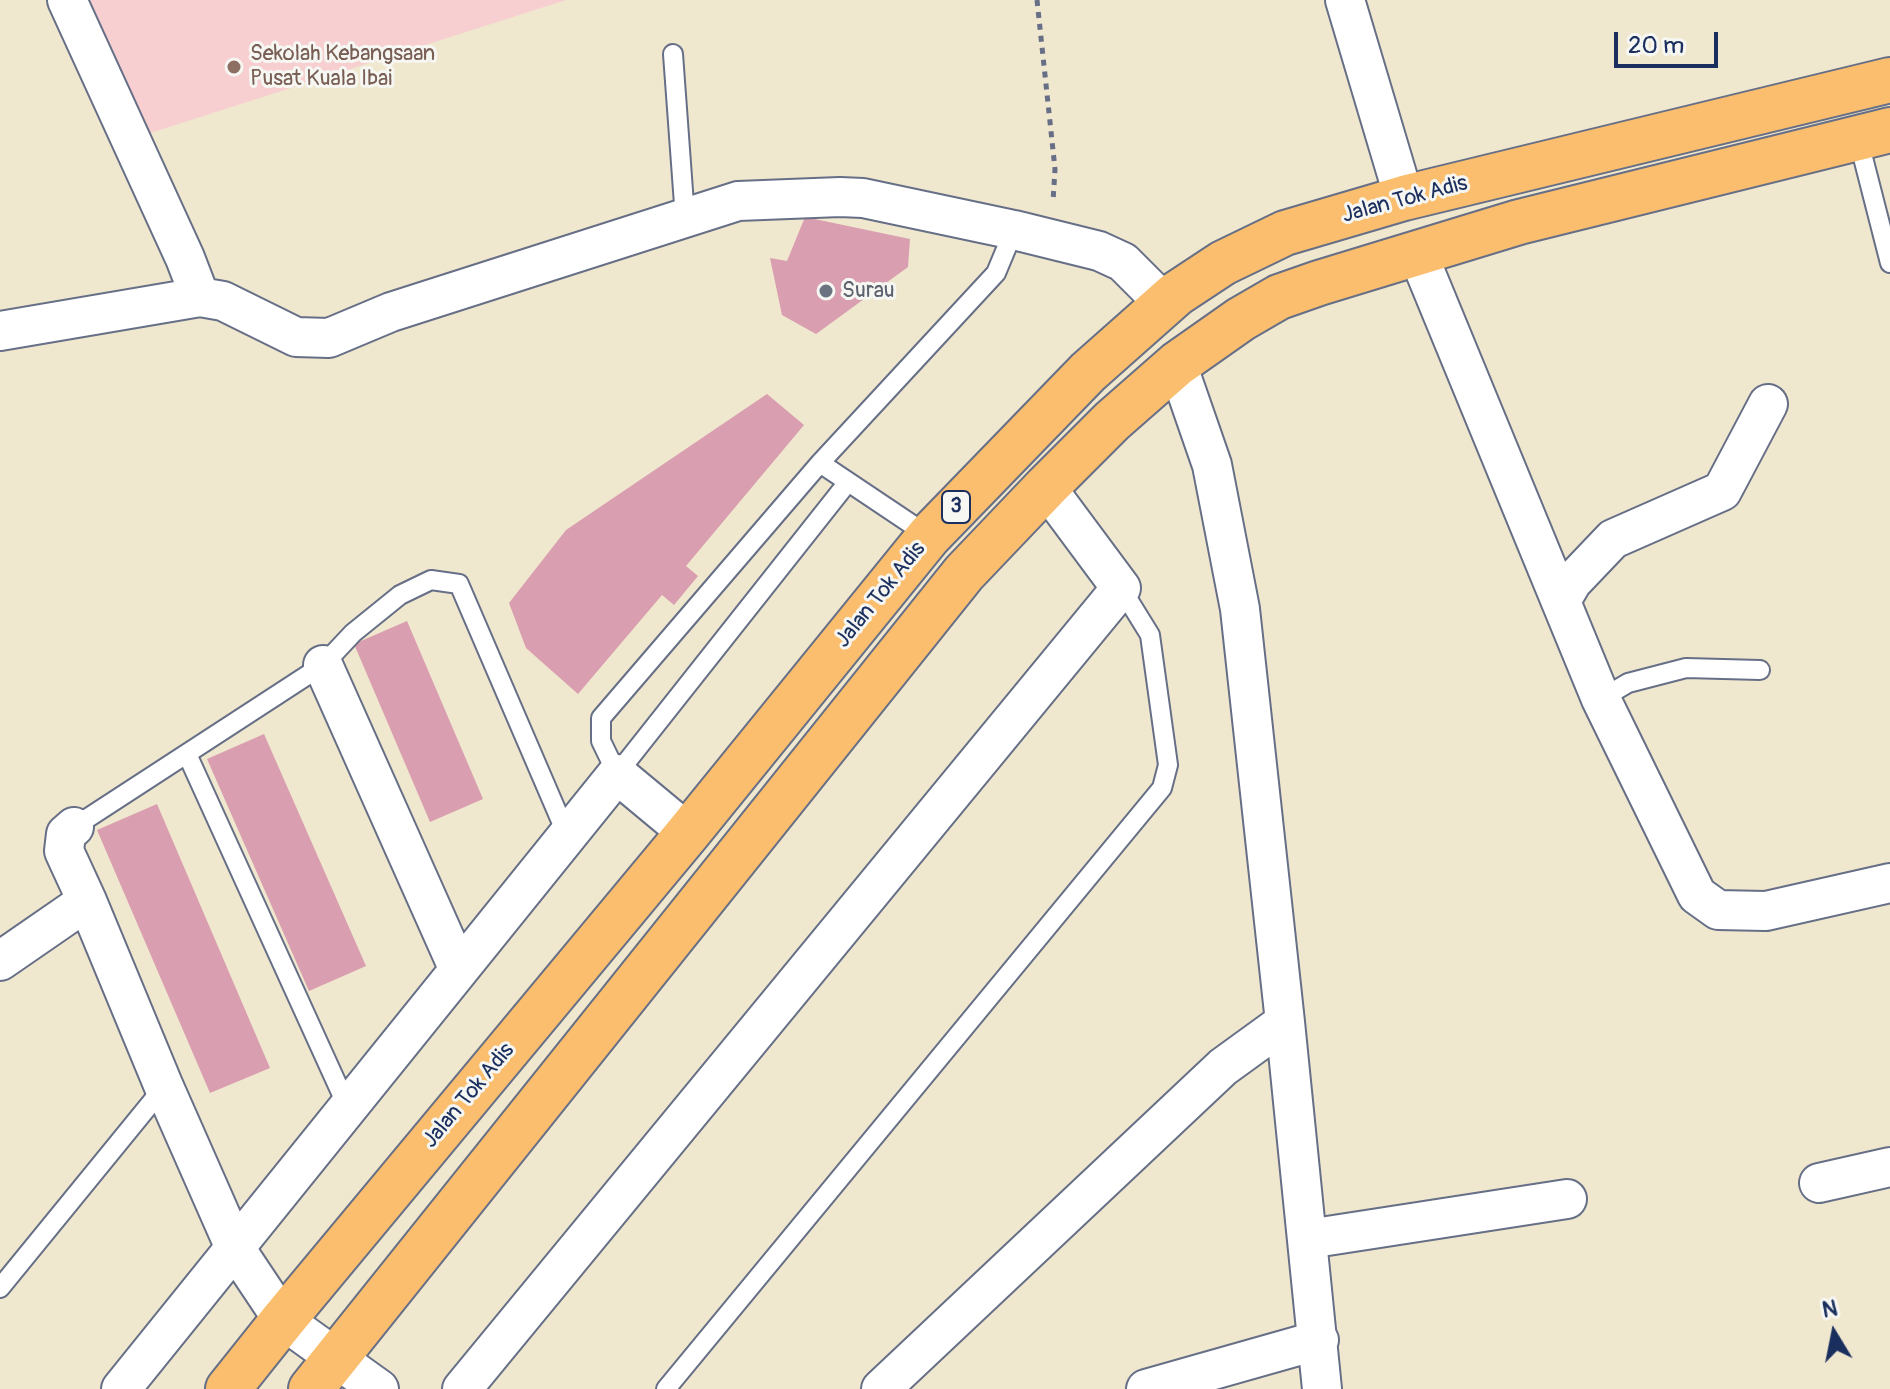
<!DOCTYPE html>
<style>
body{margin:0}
#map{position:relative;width:1890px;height:1389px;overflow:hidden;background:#f0e7cf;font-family:Pangolin,sans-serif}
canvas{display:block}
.north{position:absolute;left:1794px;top:1293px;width:80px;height:80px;-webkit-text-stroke:6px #f6f6f2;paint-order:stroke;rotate:350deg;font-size:22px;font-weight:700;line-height:32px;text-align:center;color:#1b2f5e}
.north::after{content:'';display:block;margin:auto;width:28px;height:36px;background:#1b2f5e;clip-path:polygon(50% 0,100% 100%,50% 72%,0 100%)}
.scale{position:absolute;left:1614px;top:32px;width:104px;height:36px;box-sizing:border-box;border:4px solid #1b2f5e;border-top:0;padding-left:10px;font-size:24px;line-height:28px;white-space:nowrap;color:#1b2f5e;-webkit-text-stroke:6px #f6f6f2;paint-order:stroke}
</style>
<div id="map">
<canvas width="1890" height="1389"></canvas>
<div class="north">N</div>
<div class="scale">20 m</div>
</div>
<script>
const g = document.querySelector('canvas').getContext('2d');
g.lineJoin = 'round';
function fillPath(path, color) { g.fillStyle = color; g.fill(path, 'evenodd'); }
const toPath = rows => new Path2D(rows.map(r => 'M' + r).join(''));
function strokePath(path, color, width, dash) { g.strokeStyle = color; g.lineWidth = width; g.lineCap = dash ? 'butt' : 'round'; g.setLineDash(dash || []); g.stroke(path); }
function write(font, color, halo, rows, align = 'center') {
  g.font = font + ' Pangolin,sans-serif'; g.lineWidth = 6; g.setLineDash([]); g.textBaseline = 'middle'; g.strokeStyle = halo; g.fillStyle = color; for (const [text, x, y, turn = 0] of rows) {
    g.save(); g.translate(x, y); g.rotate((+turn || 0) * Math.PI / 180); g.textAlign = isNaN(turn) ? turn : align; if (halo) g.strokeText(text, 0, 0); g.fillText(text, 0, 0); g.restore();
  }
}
const built = toPath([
 [82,0,566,0,144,135]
]);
const building = toPath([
 [805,217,910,239,908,267,816,334,782,315,770,258,787,261],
 [767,394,804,425,686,566,698,576,674,605,662,595,578,694,526,648,509,603,566,530],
 [407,621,483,799,430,822,354,644],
 [264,734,366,966,309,991,207,759],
 [157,804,270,1068,210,1093,97,830]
]);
const path = toPath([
 [1037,0,1055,169,1053,202]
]);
const lane = toPath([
 [673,54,685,218],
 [1858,138,1890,263],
 [820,463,929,536],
 [848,482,617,774,601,741,601,718,820,463,996,273,1014,230],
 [1601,699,1628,683,1686,668,1760,670],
 [187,754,348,1108],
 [74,827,323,665,353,633,400,595,431,580,459,584,567,835],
 [0,1288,164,1087],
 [666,1389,1162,788,1168,765,1150,635,1121,588]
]);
const street = toPath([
 [67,0,185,258,200,297],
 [1345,0,1404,198],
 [1417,252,1601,699,1697,895,1718,910,1766,911,1890,883],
 [0,331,200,297,223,301,296,337,329,338,391,312,738,201,840,197,863,198,1014,230,1099,251,1123,262,1165,304],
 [1177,364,1212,465,1240,609,1285,1022,1322,1389],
 [1561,601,1572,582,1613,539,1722,491,1768,404],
 [323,665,459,970],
 [74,827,66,834,64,851,87,901,164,1087,235,1248,283,1320,379,1389],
 [0,961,87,901],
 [1819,1183,1890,1167],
 [1308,1239,1567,1199],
 [121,1389,617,774,688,833],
 [462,1389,1121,588,1046,487],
 [881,1389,1223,1067,1285,1022],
 [1146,1389,1319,1340]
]);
const primary = toPath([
 [228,1389,283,1320,688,833,929,536,1088,372,1176,294,1223,263,1285,233,1404,198,1890,80],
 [311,1389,964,573,1046,487,1112,421,1177,364,1241,319,1279,297,1319,283,1519,222,1890,130]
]);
const markers = [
 [234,67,8,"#8d6e63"],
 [826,291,8,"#6b7280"]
];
const shields = [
 [956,507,28]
];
const shieldNames = [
 ["3",956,507]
];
const educationNames = [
 ["Sekolah Kebangsaan",250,54],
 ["Pusat Kuala Ibai",250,79]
];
const streetNames = [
 ["Jalan Tok Adis",1405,200,-15],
 ["Jalan Tok Adis",881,595,-51],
 ["Jalan Tok Adis",469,1096,-50]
];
const worshipNames = [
 ["Surau",842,291]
];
fillPath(built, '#f7cfd1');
fillPath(building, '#d99eaf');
strokePath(lane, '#666f86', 22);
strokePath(street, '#666f86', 42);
strokePath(primary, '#666f86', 48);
strokePath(path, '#666f86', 5, [6, 6]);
strokePath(lane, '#fff', 18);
strokePath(street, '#fff', 38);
strokePath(primary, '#fabe6e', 44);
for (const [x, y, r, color] of markers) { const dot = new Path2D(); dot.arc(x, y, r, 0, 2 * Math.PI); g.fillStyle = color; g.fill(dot); strokePath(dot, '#f6f6f2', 3); }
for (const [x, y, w] of shields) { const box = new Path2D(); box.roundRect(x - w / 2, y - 16, w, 32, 6); g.fillStyle = '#f6f6f2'; g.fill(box); strokePath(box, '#1b2f5e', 2); }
write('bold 20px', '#1b2f5e', null, shieldNames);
write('22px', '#785e54', '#f6f6f2', educationNames, 'left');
write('22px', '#1b2f5e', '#f6f6f2', streetNames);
write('22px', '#5b616d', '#f6f6f2', worshipNames, 'left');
</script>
